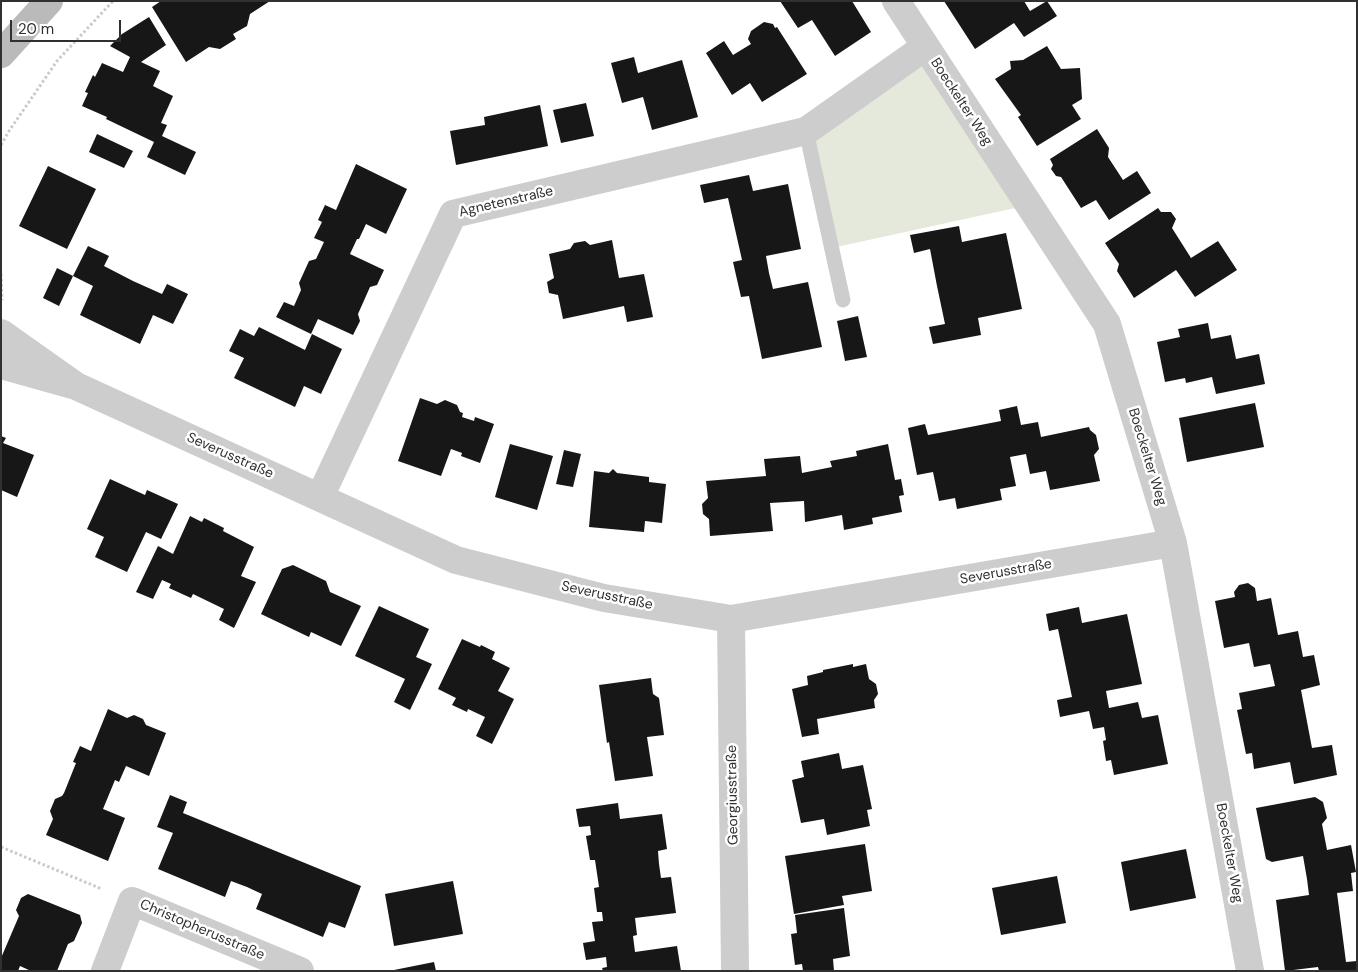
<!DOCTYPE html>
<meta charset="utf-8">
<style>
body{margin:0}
#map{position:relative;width:1358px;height:972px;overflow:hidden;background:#fff;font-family:"DM Sans",sans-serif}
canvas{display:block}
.frame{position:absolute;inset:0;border:2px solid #303030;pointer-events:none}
.scale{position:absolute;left:10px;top:20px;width:111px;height:22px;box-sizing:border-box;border:2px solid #303030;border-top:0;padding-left:6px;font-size:15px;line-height:18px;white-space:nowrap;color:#303030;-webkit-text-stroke:4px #fff;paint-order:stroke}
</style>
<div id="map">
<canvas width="1358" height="972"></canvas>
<div class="frame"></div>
<div class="scale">20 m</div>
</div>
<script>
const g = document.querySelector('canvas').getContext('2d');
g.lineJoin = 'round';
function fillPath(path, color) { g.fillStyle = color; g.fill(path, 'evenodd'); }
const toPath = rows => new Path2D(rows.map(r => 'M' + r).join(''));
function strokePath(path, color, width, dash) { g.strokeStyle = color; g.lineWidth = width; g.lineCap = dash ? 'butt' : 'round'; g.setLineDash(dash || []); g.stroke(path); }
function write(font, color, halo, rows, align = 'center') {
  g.font = font + ' "DM Sans",sans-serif'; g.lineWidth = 5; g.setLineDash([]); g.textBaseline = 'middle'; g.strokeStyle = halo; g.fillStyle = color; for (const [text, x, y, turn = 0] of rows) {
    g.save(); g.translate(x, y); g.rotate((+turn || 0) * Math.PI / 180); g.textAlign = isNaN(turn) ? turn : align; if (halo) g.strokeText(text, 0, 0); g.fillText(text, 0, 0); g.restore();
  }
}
const green = toPath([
 [925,47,1029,205,832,248,806,131]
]);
const building = toPath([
 [161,1,270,1,250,14,247,26,233,34,236,39,220,49,209,47,186,62,152,7],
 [780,1,852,1,871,32,835,56,812,20,798,28],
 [944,1,1024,1,1030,11,1047,1,1057,16,1024,37,1014,23,975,49],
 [149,17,166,45,141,62,160,71,153,86,173,96,161,123,167,125,162,136,196,152,185,175,147,157,154,142,106,119,107,117,82,106,88,93,85,92,93,75,95,77,102,63,123,72,130,57,110,46,122,34],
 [764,22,773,24,775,28,777,27,807,74,762,102,750,83,732,95,706,53,724,41,733,55,751,44,748,39,751,31],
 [1047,46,1061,69,1080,68,1082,99,1072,105,1081,119,1037,146,1018,117,1021,115,995,79,1011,69,1010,61,1023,60],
 [634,57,638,73,682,60,698,117,652,130,643,97,622,103,611,63],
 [586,103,594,136,561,143,553,110],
 [540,105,548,146,456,165,450,131,485,125,484,117],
 [1097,129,1109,148,1108,157,1123,180,1137,171,1151,193,1109,220,1096,200,1081,208,1061,177,1056,176,1051,169,1053,165,1050,159],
 [97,134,133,151,124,168,89,152],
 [356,164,407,189,386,234,366,224,359,239,357,239,350,254,384,270,377,285,370,287,358,314,360,321,353,335,318,319,311,334,276,317,284,302,294,306,301,290,299,283,309,261,316,259,324,242,314,238,322,222,318,220,325,205,336,210],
 [48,166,96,189,67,249,19,226],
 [749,175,753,191,788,184,801,249,766,256,769,273,773,289,808,282,822,347,762,359,749,296,741,297,733,262,742,260,728,198,704,203,700,185],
 [1158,208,1161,212,1171,212,1176,219,1172,228,1191,258,1218,241,1237,270,1195,297,1176,270,1134,298,1117,271,1119,264,1105,243],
 [959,226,962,242,1006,233,1022,309,978,318,981,335,933,344,929,327,945,324,937,286,930,249,914,253,910,235],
 [612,240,619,278,644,274,653,317,627,322,624,306,563,319,558,295,549,293,547,282,554,278,549,254,570,249,574,243,585,241,590,245],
 [88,246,109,256,104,266,133,281,162,294,167,284,188,294,173,324,153,315,140,344,80,315,93,286,73,276],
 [57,268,73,276,59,306,43,298],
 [858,316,867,357,845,361,837,321],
 [1208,323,1211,339,1231,335,1236,359,1259,354,1265,384,1216,394,1212,377,1186,383,1185,378,1165,382,1157,342,1180,337,1178,329],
 [259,327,305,350,312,334,342,349,321,394,304,386,295,407,234,378,244,358,229,351,240,329,254,336],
 [420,398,437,404,445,400,457,405,460,412,463,413,462,417,474,421,475,417,494,424,480,463,461,456,462,453,451,449,441,476,398,461],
 [1255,403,1264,447,1187,462,1179,418],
 [1017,406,1021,425,1038,422,1041,437,1089,427,1090,430,1096,435,1099,449,1094,455,1100,481,1050,490,1046,471,1030,474,1026,454,1010,457,1016,486,1000,489,1002,500,957,509,955,498,939,501,933,472,917,475,908,428,925,424,928,435,965,428,1001,421,999,410],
 [1,436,6,438,3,443,34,455,17,497,1,490],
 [510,444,553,456,537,510,495,497],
 [888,444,895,480,901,479,904,495,899,496,902,512,872,518,873,524,844,530,842,515,805,522,804,501,770,503,773,531,710,536,709,519,703,514,702,504,708,498,706,481,766,476,764,459,800,456,802,473,832,467,830,461,857,456,856,451],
 [564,450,581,454,573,487,556,484],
 [613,469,617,473,649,477,649,482,666,484,662,523,645,521,644,532,589,527,594,471,609,473],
 [110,479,145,495,147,490,178,504,161,539,146,532,127,572,95,557,104,537,87,529],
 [190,516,202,522,204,518,224,528,223,531,254,547,241,576,256,582,234,628,219,620,224,609,193,594,191,598,169,588,171,584,162,580,153,599,136,592,158,546,173,554],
 [293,565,326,581,330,592,361,606,341,646,311,632,309,637,261,614,282,569],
 [1248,583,1255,588,1257,601,1271,598,1278,635,1298,631,1303,657,1314,655,1320,685,1301,690,1312,748,1332,745,1337,775,1294,784,1290,762,1254,769,1252,753,1246,754,1237,710,1242,709,1239,693,1275,686,1270,664,1254,667,1249,643,1224,648,1215,601,1235,597,1234,592,1239,585],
 [379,606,429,629,416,657,432,664,410,710,394,702,405,679,355,656],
 [1079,607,1082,623,1127,614,1142,684,1106,691,1109,708,1138,702,1142,718,1158,715,1168,764,1114,775,1111,760,1106,761,1103,741,1106,740,1104,727,1093,729,1089,711,1060,717,1057,700,1072,697,1058,629,1049,631,1046,614],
 [462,639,480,647,481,645,495,652,492,659,510,668,498,691,514,699,492,744,476,736,485,717,468,709,467,712,452,705,456,698,438,689],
 [853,664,853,667,866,664,869,679,876,684,878,694,874,700,875,708,817,719,819,734,802,737,792,689,808,685,807,676,823,672,823,670],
 [651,678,653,694,659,698,664,735,647,737,653,776,615,781,609,742,607,743,599,685],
 [108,709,127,718,134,715,143,719,146,725,166,733,149,776,126,766,119,782,115,780,103,809,125,818,108,861,46,835,53,819,50,811,55,799,62,796,64,793,76,763,73,762,80,746,91,751],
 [839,753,842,769,863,765,872,809,867,810,870,826,827,835,824,819,801,823,792,780,804,777,801,761],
 [170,795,187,802,183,813,361,886,345,928,329,922,323,937,256,909,262,894,247,887,231,881,225,897,158,869,173,833,157,827],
 [1315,797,1323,802,1327,818,1322,824,1327,850,1351,845,1356,872,1351,873,1353,891,1337,893,1346,962,1357,961,1357,971,1319,971,1318,967,1285,971,1276,900,1309,895,1307,879,1303,856,1272,862,1266,859,1256,808],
 [618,803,620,819,662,814,667,849,658,851,659,864,661,878,671,877,676,913,635,918,637,935,633,936,635,952,677,946,681,971,603,971,602,968,607,967,606,957,586,960,583,943,595,941,592,922,603,921,602,912,597,912,594,888,599,887,595,860,590,860,586,836,591,835,590,826,579,827,576,809],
 [865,844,872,891,842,896,844,905,794,914,785,856],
 [1186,849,1196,898,1130,911,1121,862],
 [1057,876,1066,923,1001,935,992,888],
 [453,881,463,934,394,946,385,894],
 [28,894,80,915,82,923,74,941,68,944,57,971,31,971,20,966,18,971,1,971,1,958,19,916,16,910,21,898],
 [844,908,850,956,833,959,834,971,803,971,802,964,795,965,791,934,797,933,795,915],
 [434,962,436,971,394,971,394,970]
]);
const path = toPath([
 [1,145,9,131,57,61,113,1],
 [1,274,2,300],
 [1,847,102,889]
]);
const lane = toPath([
 [806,131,843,300]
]);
const street = toPath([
 [896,1,1107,324,1173,543,1250,971],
 [1,333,76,386,1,365],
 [76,386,456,560,604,598,731,619,1173,543],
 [320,497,453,214,806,131,925,47],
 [731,619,735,971],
 [105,971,132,901,300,971]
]);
const secondary = toPath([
 [1,54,49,1]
]);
const streetNames = [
 ["Boeckelter Weg",961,102,57],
 ["Agnetenstraße",506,202,-13],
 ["Severusstraße",230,456,24],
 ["Boeckelter Weg",1147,457,73],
 ["Severusstraße",1006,572,-10],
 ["Severusstraße",607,596,12],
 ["Georgiusstraße",733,795,-91],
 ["Boeckelter Weg",1229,853,80],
 ["Christopherusstraße",202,930,23]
];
fillPath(green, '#e5e9dc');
fillPath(building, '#171717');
strokePath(path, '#cacaca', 3, [2.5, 2.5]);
strokePath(lane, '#cdcdcd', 15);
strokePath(street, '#cdcdcd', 28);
strokePath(secondary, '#bababa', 28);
write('14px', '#303030', '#fff', streetNames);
</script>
